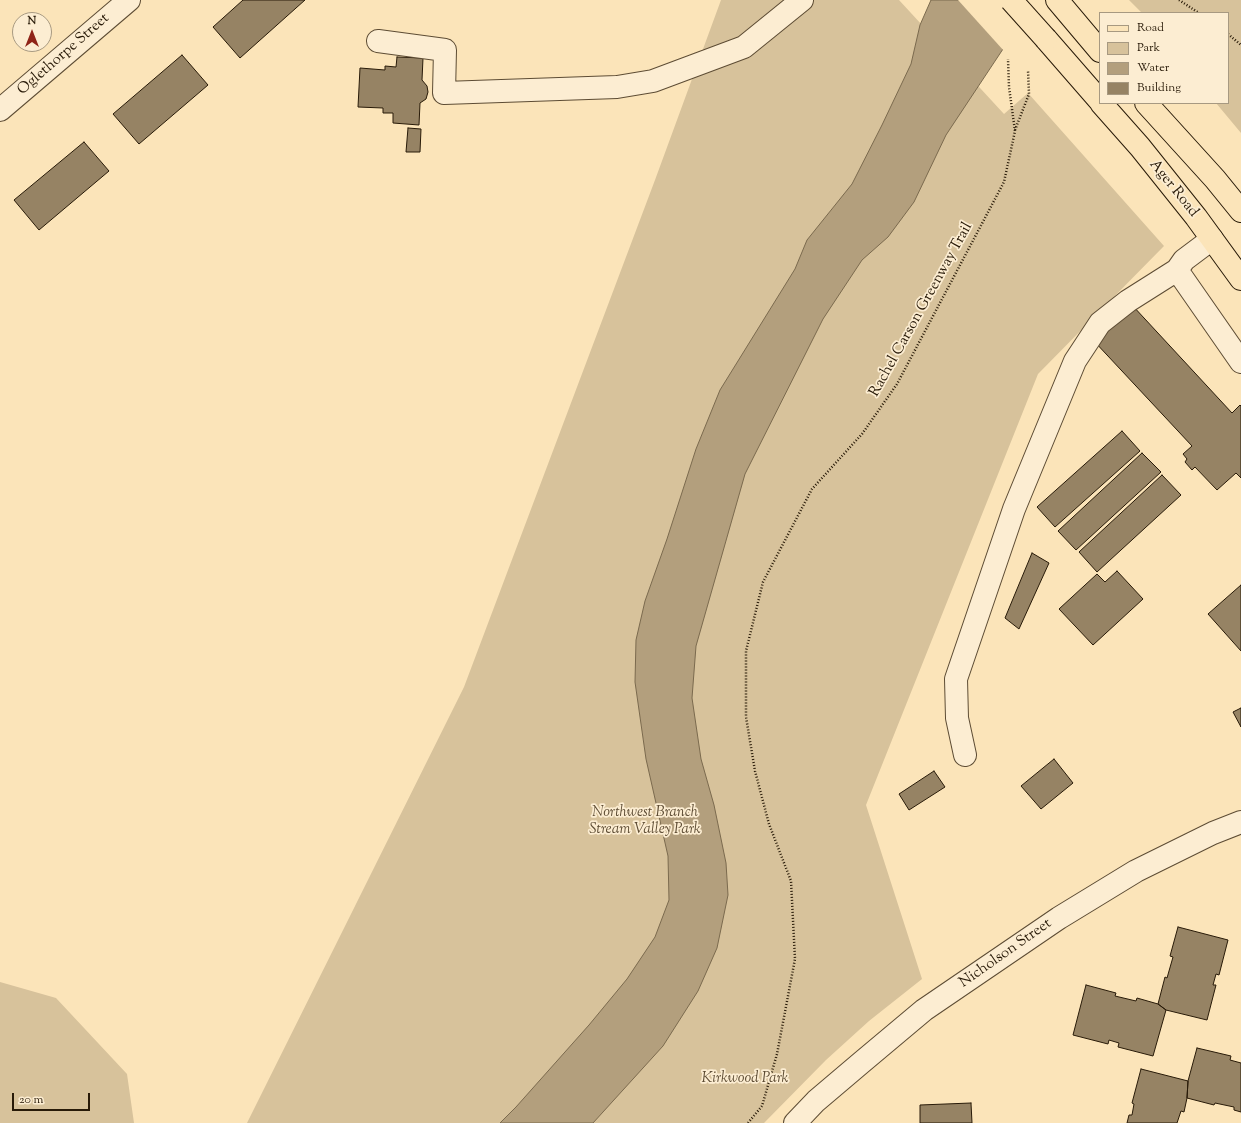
<!DOCTYPE html>
<style>
body{margin:0}
#map{position:relative;width:1241px;height:1123px;overflow:hidden;background:#fbe4b9;font-family:"Sorts Mill Goudy",serif}
canvas{display:block}
.legend{position:absolute;left:1099px;top:12px;width:130px;height:92px;box-sizing:border-box;background:#fcedd2;border:1px solid #a79981;margin:0;padding:5px 7px;list-style:none;font-size:12px;color:#281a08}
.legend li{display:flex;align-items:center;gap:8px;height:20px}
.legend b{width:20px;border:1px solid #a79981}
.north{position:absolute;left:12px;top:12px;width:40px;height:40px;box-sizing:border-box;background:#fcedd2;border:1px solid #a79981;border-radius:50%;rotate:0deg;font-size:11px;font-weight:700;line-height:16px;text-align:center;color:#281a08}
.north::after{content:'';display:block;margin:auto;width:14px;height:18px;background:#8f2418;clip-path:polygon(50% 0,100% 100%,50% 72%,0 100%)}
.scale{position:absolute;left:12px;top:1093px;width:78px;height:18px;box-sizing:border-box;border:2px solid #281a08;border-top:0;padding-left:5px;font-size:12px;line-height:14px;white-space:nowrap;color:#281a08;-webkit-text-stroke:3px #fcedd2;paint-order:stroke}
</style>
<div id="map">
<canvas width="1241" height="1123"></canvas>
<ul class="legend">
<li><b style="height:5px;background:#fbe4b9"></b>Road</li>
<li><b style="height:11px;background:#d7c29b"></b>Park</li>
<li><b style="height:11px;background:#b39f7d"></b>Water</li>
<li><b style="height:11px;background:#968364"></b>Building</li>
</ul>
<div class="north">N</div>
<div class="scale">20 m</div>
</div>
<script>
const g = document.querySelector('canvas').getContext('2d');
g.lineJoin = 'round';
function fillPath(path, color) { g.fillStyle = color; g.fill(path, 'evenodd'); }
const toPath = rows => new Path2D(rows.map(r => 'M' + r).join(''));
function strokePath(path, color, width, dash) { g.strokeStyle = color; g.lineWidth = width; g.lineCap = dash ? 'butt' : 'round'; g.setLineDash(dash || []); g.stroke(path); }
function write(font, color, halo, rows, align = 'center') {
  g.font = font + ' "Sorts Mill Goudy",serif'; g.lineWidth = 3.5; g.setLineDash([]); g.textBaseline = 'middle'; g.strokeStyle = halo; g.fillStyle = color; for (const [text, x, y, turn = 0] of rows) {
    g.save(); g.translate(x, y); g.rotate((+turn || 0) * Math.PI / 180); g.textAlign = isNaN(turn) ? turn : align; if (halo) g.strokeText(text, 0, 0); g.fillText(text, 0, 0); g.restore();
  }
}
const green = toPath([
 [721,0,899,0,1004,114,1028,93,1164,246,1038,374,866,805,922,979,869,1021,826,1060,764,1123,247,1123,464,687,655,180],
 [1129,0,1241,0,1241,133,1216,103,1228,103,1228,13,1142,13],
 [0,982,56,998,127,1074,134,1123,0,1123]
]);
const water = toPath([
 [931,0,1026,0,1005,46,946,135,914,202,888,237,862,260,823,319,745,474,696,646,692,698,701,759,714,805,726,863,728,895,717,948,698,991,663,1046,593,1123,500,1123,516,1107,589,1025,627,979,655,937,669,900,668,856,646,759,635,682,636,640,645,601,667,539,696,449,720,390,795,269,807,240,852,184,882,125,911,64,920,25,931,0]
]);
const pier = toPath([
 [958,0,1028,0,1004,51]
]);
const building = toPath([
 [243,0,305,0,240,58,213,27,243,0],
 [182,55,208,85,139,144,113,114,182,55],
 [397,57,423,58,422,80,427,86,428,92,426,99,420,103,419,125,393,123,393,113,383,113,383,108,358,107,360,68,385,70,385,66,396,67,397,57],
 [408,128,421,129,420,152,406,152,408,128],
 [84,142,109,171,39,230,14,200,84,142],
 [1132,305,1232,413,1240,405,1241,406,1241,478,1236,473,1217,490,1195,467,1192,470,1185,462,1187,459,1183,454,1192,446,1093,340,1132,305],
 [1122,431,1140,451,1055,527,1037,507,1122,431],
 [1142,453,1161,472,1076,550,1058,531,1142,453],
 [1162,475,1181,495,1097,572,1079,552,1162,475],
 [1032,553,1049,563,1019,629,1005,618,1032,553],
 [1117,571,1143,599,1093,645,1059,609,1097,574,1105,582,1117,571],
 [1241,585,1241,651,1208,614,1241,585],
 [1241,708,1241,727,1233,712,1241,708],
 [1054,759,1073,783,1041,809,1021,786,1054,759],
 [934,771,945,787,909,810,899,794,934,771],
 [1178,927,1228,940,1219,975,1216,974,1213,985,1216,985,1207,1020,1166,1010,1158,1004,1165,977,1167,978,1173,957,1170,956,1178,927],
 [1086,985,1116,993,1115,996,1136,1001,1137,998,1158,1004,1166,1010,1153,1056,1118,1047,1119,1043,1109,1040,1108,1044,1073,1035,1086,985],
 [1197,1048,1231,1056,1230,1060,1241,1063,1241,1112,1234,1110,1234,1107,1215,1103,1214,1105,1187,1098,1188,1081,1197,1048],
 [1141,1069,1188,1081,1187,1098,1184,1112,1181,1111,1177,1123,1127,1123,1129,1115,1132,1115,1134,1104,1132,1103,1141,1069],
 [971,1103,972,1123,920,1123,920,1105,971,1103]
]);
const path = toPath([
 [1179,0,1199,13],
 [1228,34,1241,45],
 [1015,130,1029,94,1028,70],
 [748,1123,762,1106,777,1054,795,959,791,881,769,824,755,771,746,717,746,651,763,582,812,489,862,434,897,384,1004,182,1015,131,1009,87,1008,59]
]);
const minor = toPath([
 [378,41,445,50,444,93,617,87,653,81,744,47,802,0],
 [0,110,129,0],
 [1212,239,1184,260,1177,270,1241,362],
 [965,755,957,718,956,679,1014,509,1075,361,1100,323,1128,301,1177,270],
 [795,1123,816,1101,862,1062,924,1010,1059,918,1136,871,1213,833,1241,822]
]);
const major = toPath([
 [1057,0,1100,51],
 [1046,39,1100,101],
 [1101,103,1140,147,1196,217,1241,279],
 [1146,103,1215,179,1241,211]
]);
const majorBridge = toPath([
 [1011,0,1046,39]
]);
const streetNames = [
 ["Oglethorpe Street",64,55,-41],
 ["Ager Road",1173,189,51],
 ["Rachel Carson Greenway Trail",922,310,-61],
 ["Nicholson Street",1006,954,-35]
];
const parkNames = [
 ["Northwest Branch",645,813],
 ["Stream Valley Park",645,830],
 ["Kirkwood Park",745,1079]
];
fillPath(green, '#d7c29b');
fillPath(water, '#b39f7d');
strokePath(water, '#7b6a4e', 1);
fillPath(pier, '#fbe4b9');
fillPath(building, '#968364');
strokePath(building, '#281a08', 1);
strokePath(minor, '#5d4c34', 24);
strokePath(major, '#281a08', 24);
strokePath(path, '#281a08', 2.5, [1, 2]);
strokePath(minor, '#fcedd2', 22);
strokePath(major, '#fbe4b9', 22);
strokePath(majorBridge, '#281a08', 24, []);
strokePath(majorBridge, '#fbe4b9', 22);
write('15px', '#281a08', '#fcedd2', streetNames);
write('italic 15px', '#5d4c34', '#fcedd2', parkNames);
</script>
